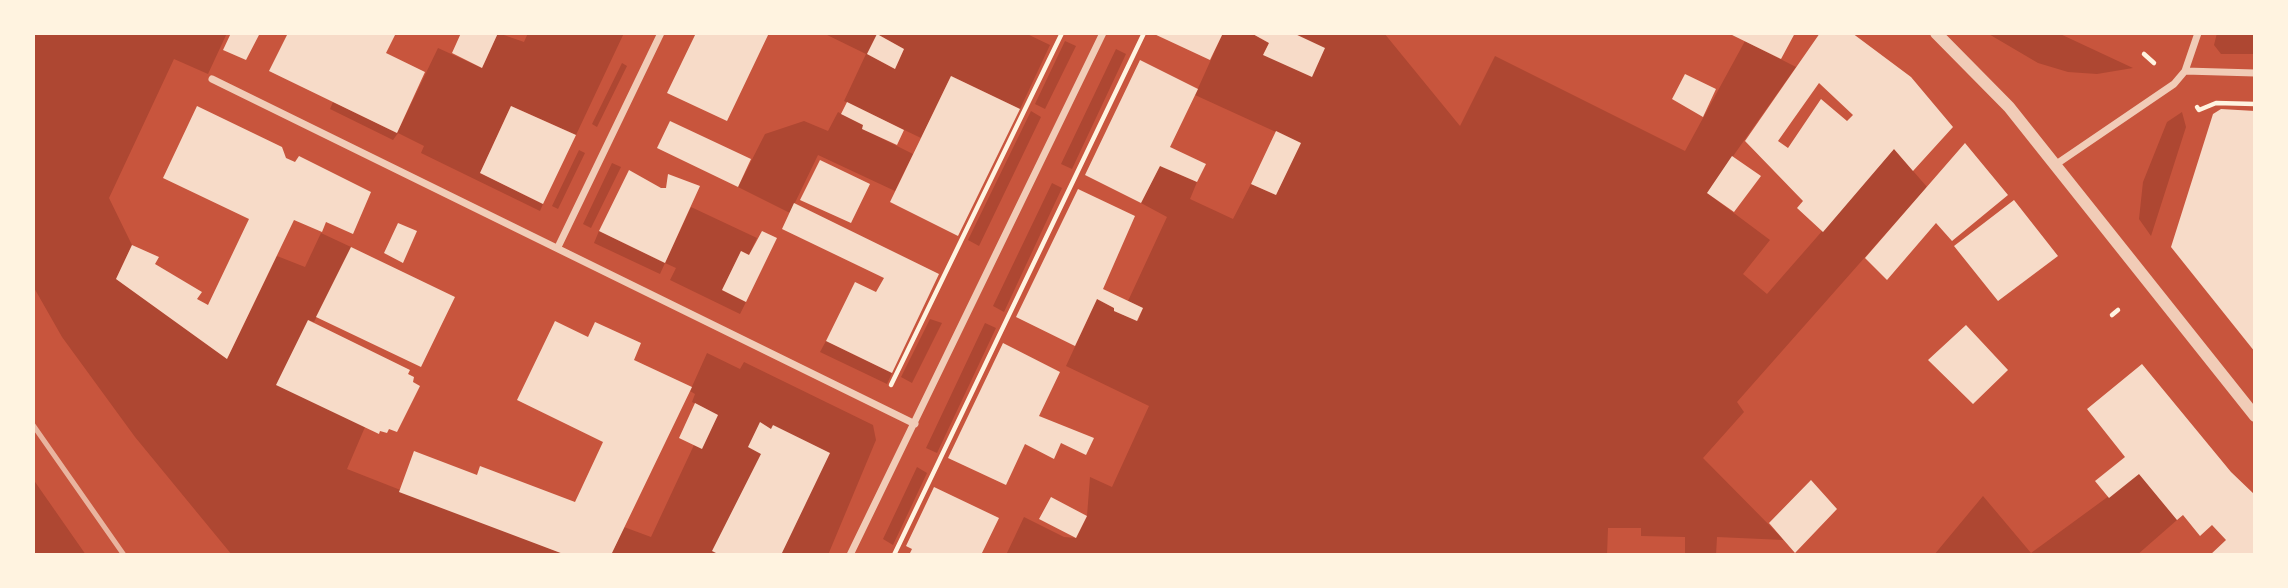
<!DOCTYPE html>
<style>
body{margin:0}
#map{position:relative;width:2288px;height:588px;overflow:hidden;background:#c8553d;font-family:Roboto,sans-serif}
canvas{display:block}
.frame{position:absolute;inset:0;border:35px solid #fff3e0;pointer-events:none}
</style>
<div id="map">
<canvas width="2288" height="588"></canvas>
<div class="frame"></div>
</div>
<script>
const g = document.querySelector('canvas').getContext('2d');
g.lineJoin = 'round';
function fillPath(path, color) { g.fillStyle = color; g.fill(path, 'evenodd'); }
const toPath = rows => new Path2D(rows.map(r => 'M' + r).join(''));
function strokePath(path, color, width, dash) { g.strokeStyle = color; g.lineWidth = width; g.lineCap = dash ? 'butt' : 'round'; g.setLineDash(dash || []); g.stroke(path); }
const green = toPath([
 [33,33,227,33,208,74,174,59,109,198,132,245,116,279,227,359,277,256,305,267,321,233,351,247,314,322,308,320,365,427,347,469,566,555,232,555,135,437,62,337,33,286],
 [498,33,524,42,528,33,624,33,576,135,511,106,480,173,543,204,540,211,421,153,424,146,398,133,393,140,330,109,333,102,397,133,438,48,482,68],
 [823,33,1025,33,1050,45,1020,109,951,76,921,138,844,101,866,54],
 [877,34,904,49,895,69,867,54],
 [1223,33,1251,33,1269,43,1263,55,1293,33,1384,33,1460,126,1495,56,1685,151,1745,41,1796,67,1707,193,1770,240,1743,274,1767,294,1894,149,1927,187,1737,402,1744,412,1703,458,1784,540,1717,537,1716,555,1685,555,1685,537,1641,536,1641,528,1608,528,1607,555,1006,555,1024,517,1064,537,1076,538,1087,516,1090,477,1112,487,1149,406,1066,366,1097,299,1114,308,1114,311,1138,321,1143,308,1128,301,1167,217,1141,203,1160,166,1197,182,1190,199,1233,219,1251,184,1276,195,1300,143,1195,95],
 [1987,33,2058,33,2133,68,2097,74,2068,72,2038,63],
 [2217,33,2255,33,2255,54,2221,54,2214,45],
 [1065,41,1076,46,1045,109,1035,104],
 [1116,49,1126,54,1072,169,1061,164],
 [622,63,627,66,597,127,592,124],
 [1031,111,1041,117,979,246,968,240],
 [838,112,863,125,863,129,913,154,895,191,818,155,790,213,738,187,765,134,804,121,828,131],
 [2182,112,2186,127,2151,236,2139,219,2143,182,2167,122],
 [579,150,585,153,558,209,552,206],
 [612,163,621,167,591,228,583,224],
 [1052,183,1062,188,1004,312,993,306],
 [691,207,757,238,749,255,741,251,722,290,746,302,740,314,670,280,676,268,665,263,660,274,594,243,599,231,665,263],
 [930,319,942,323,912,383,901,377],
 [985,323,996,328,937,453,926,448],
 [826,341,892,373,887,384,820,352],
 [707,353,740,369,744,362,873,425,876,440,828,555,611,555,624,527,651,537,694,445,702,448,718,415,692,402,695,394,690,391],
 [917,467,927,473,893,545,883,539],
 [2139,474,2177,520,2137,555,1934,555,1983,496,2031,553],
 [33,479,86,555,33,555]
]);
const building = toPath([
 [231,33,260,33,246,60,223,50],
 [288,33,396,33,386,53,425,72,397,133,269,71],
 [461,33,498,33,482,68,452,53],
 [696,33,769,33,727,121,667,93],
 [1152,33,1223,33,1210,60],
 [1251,33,1293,33,1325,48,1312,77,1263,55,1269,43],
 [1728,33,1795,33,1781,59],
 [1820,33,1852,33,1911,77,1953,127,1913,171,1894,149,1823,232,1797,208,1803,201,1745,141],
 [1819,83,1853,115,1847,121,1821,99,1788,148,1778,141],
 [877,34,904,49,895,69,867,54],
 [1140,60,1198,89,1170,147,1206,164,1197,182,1160,166,1141,203,1085,175],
 [1685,74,1716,89,1703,117,1672,99],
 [951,76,1020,109,958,236,890,202],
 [847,102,904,130,897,145,862,129,863,125,841,114],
 [197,106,282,147,286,158,295,162,299,156,371,192,353,234,326,222,322,232,294,220,227,359,116,279,132,245,159,257,155,264,202,292,197,299,208,305,249,219,163,178],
 [511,106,576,135,543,204,480,173],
 [2221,109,2255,111,2255,352,2171,247,2213,114],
 [670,121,751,159,738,187,657,148],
 [1276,131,1301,143,1276,195,1251,184],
 [1965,143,2008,195,1952,241,1936,223,1887,280,1865,258],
 [1732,156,1761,176,1734,212,1707,193],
 [820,160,870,184,851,223,800,200],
 [629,170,661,188,666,188,668,174,700,186,665,263,599,231],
 [1078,189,1135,216,1103,289,1143,308,1137,321,1114,311,1114,308,1097,299,1075,346,1016,317],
 [2014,200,2058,256,1998,301,1954,246],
 [794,203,939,274,892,373,826,341,855,282,876,292,884,278,782,229],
 [398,223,417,231,403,263,384,253],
 [762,231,777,238,746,302,722,290,741,251,749,255],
 [351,247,455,297,421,367,316,317],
 [308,320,410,370,408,374,414,377,413,382,420,386,397,432,389,429,387,433,380,431,379,434,276,385],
 [555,321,588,337,595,322,641,343,634,360,692,387,611,555,566,555,399,492,414,451,477,475,480,466,575,502,603,442,517,400],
 [1966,325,2008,370,1973,404,1928,360],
 [1003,343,1060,372,1039,416,1094,438,1086,455,1061,443,1054,459,1025,444,1006,485,948,458],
 [2142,364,2231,472,2255,495,2255,555,2210,555,2226,540,2212,525,2200,536,2183,515,2177,520,2139,474,2109,498,2095,481,2125,457,2087,409],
 [695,403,718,415,702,449,679,438],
 [760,422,771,429,773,425,830,453,781,555,720,555,712,551,761,454,748,447],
 [1811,480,1837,509,1795,553,1769,523],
 [934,487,999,518,981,555,909,555,912,549,906,546],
 [1051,497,1087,516,1076,538,1039,519]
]);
const path = toPath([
 [2144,54,2154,63],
 [2197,107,2199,110,2216,103,2255,104],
 [2112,315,2118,310],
 [891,385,1062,33],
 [894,555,1144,33]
]);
const minor = toPath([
 [2185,71,2255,73],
 [212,79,915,424],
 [2055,165,2174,84,2185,71,2198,33],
 [558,247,661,33],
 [850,555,1103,33]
]);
const tertiary = toPath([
 [1936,33,2009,107,2255,416]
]);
const rail = toPath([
 [33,425,124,555]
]);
fillPath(green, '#ae4732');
fillPath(building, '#f7dbc8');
strokePath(path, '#fff3e0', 4.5);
strokePath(minor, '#f1ccb7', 7);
strokePath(tertiary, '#f1ccb7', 12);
strokePath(rail, '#e9b49f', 5);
</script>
